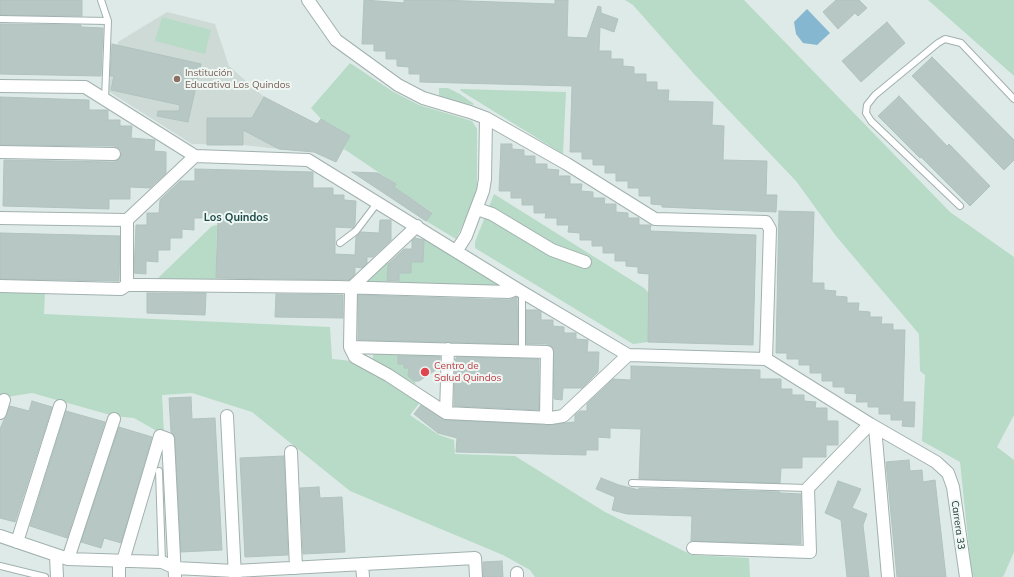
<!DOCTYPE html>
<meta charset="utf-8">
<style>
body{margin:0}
canvas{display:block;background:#deeae7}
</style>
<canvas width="1014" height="577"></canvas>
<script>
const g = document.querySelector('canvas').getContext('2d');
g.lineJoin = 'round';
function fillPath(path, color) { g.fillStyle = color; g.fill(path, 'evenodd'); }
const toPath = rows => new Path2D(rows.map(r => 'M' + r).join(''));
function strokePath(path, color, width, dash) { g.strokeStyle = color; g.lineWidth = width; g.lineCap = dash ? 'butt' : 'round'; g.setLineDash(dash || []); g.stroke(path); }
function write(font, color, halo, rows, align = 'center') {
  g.font = font + ' Mulish,sans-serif'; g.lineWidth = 4; g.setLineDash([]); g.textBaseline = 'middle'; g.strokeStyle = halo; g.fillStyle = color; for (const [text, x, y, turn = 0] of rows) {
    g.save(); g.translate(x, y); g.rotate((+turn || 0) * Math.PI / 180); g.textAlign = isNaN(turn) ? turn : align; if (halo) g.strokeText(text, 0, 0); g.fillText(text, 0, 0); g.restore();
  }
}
const built = toPath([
 [167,12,215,24,229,66,264,97,293,113,280,138,279,149,243,145,192,144,108,91,118,42]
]);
const green = toPath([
 [625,0,744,0,950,212,1014,257,1014,415,997,447,1014,460,1014,552,1003,577,972,577,960,462,922,441,925,375,920,371,919,334,836,236,796,181,694,74,633,5],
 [928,0,1014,0,1014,76,1013,75],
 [162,17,211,30,205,54,155,41],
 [350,63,392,91,419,105,472,121,477,129,477,188,472,205,456,239,426,221,432,212,394,187,396,184,344,149,350,136,321,119,311,108],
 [439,88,448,88,460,94,474,104,473,105,439,98],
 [460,89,566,92,563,154,461,91],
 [494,194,644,288,649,293,648,342,633,344,475,248,475,242],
 [217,225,216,278,214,281,156,280,212,226],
 [424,238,501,287,399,285,399,273,411,273,411,262,423,262],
 [388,260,387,284,364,284],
 [0,290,45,292,44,314,330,327,332,359,352,361,421,401,410,415,439,435,454,440,455,454,515,456,605,512,692,555,749,558,750,577,535,577,530,570,503,555,350,491,252,412,192,393,162,395,164,435,134,418,114,416,32,393,0,398],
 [373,351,445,353,442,358,398,356,398,364,404,364,404,368,409,368,408,376,416,383,415,384,373,360]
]);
const water = toPath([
 [807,9,830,33,817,45,803,43,796,34,794,22]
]);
const building = toPath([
 [0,0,82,0,82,16,0,15,0,0],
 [364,0,404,3,404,0,439,0,555,4,555,0,568,0,567,37,587,38,598,6,601,7,601,13,618,19,614,32,600,27,599,51,611,51,611,59,623,59,623,66,634,67,634,74,646,74,646,82,657,82,657,90,669,90,668,101,713,102,712,125,724,126,723,160,767,161,766,195,777,195,776,212,662,207,662,205,651,204,651,196,639,196,639,188,628,188,628,181,616,181,616,173,605,173,605,165,593,165,593,159,582,159,582,152,570,152,572,86,420,82,420,74,409,74,409,67,397,66,397,59,386,59,386,51,374,51,374,44,362,44,364,0],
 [836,0,859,0,867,8,858,16,855,13,838,29,823,12,836,0],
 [887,22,905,43,861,82,842,61,887,22],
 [0,24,81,25,81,27,103,28,101,76,0,74,0,24],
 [112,44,201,64,188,122,157,116,158,111,179,111,180,105,111,90,114,76,110,76,112,44],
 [932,57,1014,140,1014,160,1004,170,912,76,932,57],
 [899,96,947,146,949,144,990,186,970,206,921,157,920,158,878,116,899,96],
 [0,97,89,100,89,110,108,110,108,120,120,120,120,126,132,126,131,138,155,140,154,151,166,152,166,173,150,188,130,187,130,199,109,199,109,209,3,206,4,160,114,162,120,158,121,154,118,148,114,146,0,145,0,97],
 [264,97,317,124,321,119,350,136,336,162,314,152,279,149,243,130,243,145,207,145,207,118,252,118,264,97],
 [501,144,512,144,512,149,524,150,524,156,535,156,535,164,547,164,547,169,559,170,558,176,570,176,570,184,582,184,581,191,593,192,593,198,605,198,604,204,616,204,616,212,628,213,628,218,639,218,639,225,651,225,650,231,756,235,753,345,648,342,649,274,638,273,638,267,626,266,626,261,615,261,615,253,603,253,603,246,592,246,592,240,580,240,580,233,568,232,569,225,557,225,557,218,545,218,546,213,534,213,534,205,522,205,522,198,511,198,511,191,499,191,501,144],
 [195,169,313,172,313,188,333,188,333,195,344,195,344,200,356,201,355,224,353,228,335,227,335,254,355,255,356,237,361,232,379,233,380,220,391,220,391,240,373,257,367,257,367,263,362,268,355,267,355,274,349,280,216,278,218,218,194,218,194,230,182,229,182,238,170,238,170,250,158,250,158,262,146,261,146,274,134,273,136,225,147,225,147,213,159,213,160,200,180,181,195,181,195,169],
 [352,172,378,173,396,184,394,187,432,213,426,221,352,172],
 [779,211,814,212,812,283,824,283,824,290,836,291,835,296,847,297,847,303,859,303,858,311,870,312,870,317,882,317,881,324,893,324,893,330,905,330,903,402,915,402,914,427,902,426,903,420,891,420,891,414,879,414,879,407,868,407,868,402,856,402,857,394,845,393,845,387,833,387,833,381,822,381,822,373,810,373,810,365,799,365,799,359,787,359,787,353,776,353,779,211],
 [0,233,120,236,119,281,0,279,0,233],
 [415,238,424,240,423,262,411,262,411,273,399,273,399,281,387,281,388,264,404,249,412,249,412,241,415,238],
 [147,293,206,293,205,315,147,313,147,293],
 [276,294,343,295,343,318,275,317,276,294],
 [358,295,509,300,517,297,518,344,358,340,358,295],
 [526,310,538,310,541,312,541,320,553,320,553,326,564,327,564,333,576,333,576,339,588,340,587,352,599,352,598,372,582,388,563,388,562,400,554,399,553,348,547,344,526,344,526,310],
 [398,356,440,357,440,367,419,381,414,381,408,376,409,368,404,368,404,364,398,364,398,356],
 [457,357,539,359,539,410,454,406,455,360,457,357],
 [631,366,760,370,760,379,781,379,781,389,792,389,792,395,804,395,804,401,816,402,815,408,827,408,827,421,838,421,838,445,826,445,826,457,802,457,802,468,781,468,780,483,639,479,641,429,610,428,610,438,598,437,598,450,586,450,586,455,456,452,457,438,438,433,414,414,421,405,446,420,546,425,575,422,575,415,580,411,587,411,587,404,613,379,631,380,631,366],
 [191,397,192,419,215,418,222,550,181,552,175,439,171,432,169,398,191,397],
 [32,401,52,407,15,522,0,518,0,429,10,406,29,411,32,401],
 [66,411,105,422,67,538,30,526,66,411],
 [119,427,152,437,121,543,104,538,101,548,81,542,119,427],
 [284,456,288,555,245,557,240,458,284,456],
 [909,460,910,471,922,470,923,482,935,480,946,577,897,577,886,462,909,460],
 [601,478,619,485,639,490,639,488,780,492,780,493,801,494,801,544,691,541,692,516,627,514,612,510,615,497,596,489,601,478],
 [838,481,861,489,852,508,867,514,863,525,869,577,847,577,841,520,825,513,838,481],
 [319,487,320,498,342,497,345,552,303,554,300,488,319,487],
 [502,561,503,577,483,577,483,562,502,561]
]);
const lane = toPath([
 [101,0,108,21,105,99],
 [0,19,108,21],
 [960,206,871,121,866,113,867,105,875,95,938,43,945,39,961,43,1014,99],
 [340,243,356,231,378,202],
 [522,351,522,292],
 [159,471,162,562],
 [632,483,808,488],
 [0,566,45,577]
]);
const street = toPath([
 [308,0,336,40,398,85,423,98,470,112,486,118,567,164,655,219,766,222,770,229,766,359],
 [0,86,85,87,195,156,308,160,522,292,628,355,766,359,870,424,936,462,948,473,953,487,966,577],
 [0,152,114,154],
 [477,209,492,214,552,250,585,262],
 [0,218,127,220,195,156],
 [417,226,351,288,350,347,355,357,388,375,446,413,551,418,563,416,628,355],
 [457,250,466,236,483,191,485,179,486,118],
 [127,285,127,220],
 [0,286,121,289,127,285,145,285,337,287,509,292,517,289],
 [350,347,547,352,546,418],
 [0,413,4,400],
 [446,413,448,349],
 [227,416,235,577],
 [875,427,888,577],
 [291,452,296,568],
 [0,536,68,559,162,562,175,568,235,571,475,558,476,577],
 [17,542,60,406],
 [693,548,810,552,808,488,870,424],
 [56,556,57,577],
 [68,559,114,419],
 [119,561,119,577],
 [123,561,160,436,168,439,175,577],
 [362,564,363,577],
 [517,573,517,577]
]);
const markers = [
 [177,79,4,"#8d6e63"],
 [425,372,5,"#e0444e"]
];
const educationNames = [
 ["Institución",185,73],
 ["Educativa Los Quindos",185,85]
];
const healthNames = [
 ["Centro de",434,366],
 ["Salud Quindos",434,378]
];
const streetNames = [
 ["Carrera 33",958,525,82]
];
const neighbourhoodNames = [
 ["Los Quindos",236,218]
];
fillPath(built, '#cddad6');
fillPath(green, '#b7dbc7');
fillPath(water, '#86b7d0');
fillPath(building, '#b7c7c3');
strokePath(building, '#b1c3bf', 1);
strokePath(lane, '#a1b1af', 8);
strokePath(street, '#a1b1af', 14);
strokePath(lane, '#fff', 6);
strokePath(street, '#fff', 12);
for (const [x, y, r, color] of markers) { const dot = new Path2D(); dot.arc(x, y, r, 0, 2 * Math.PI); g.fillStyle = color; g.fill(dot); strokePath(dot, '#eff7f4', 1.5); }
write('10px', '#785e54', '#eff7f4', educationNames, 'left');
write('10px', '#be3a42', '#eff7f4', healthNames, 'left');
write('10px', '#203937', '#eff7f4', streetNames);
write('bold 11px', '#1c4b48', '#eff7f4', neighbourhoodNames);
</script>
